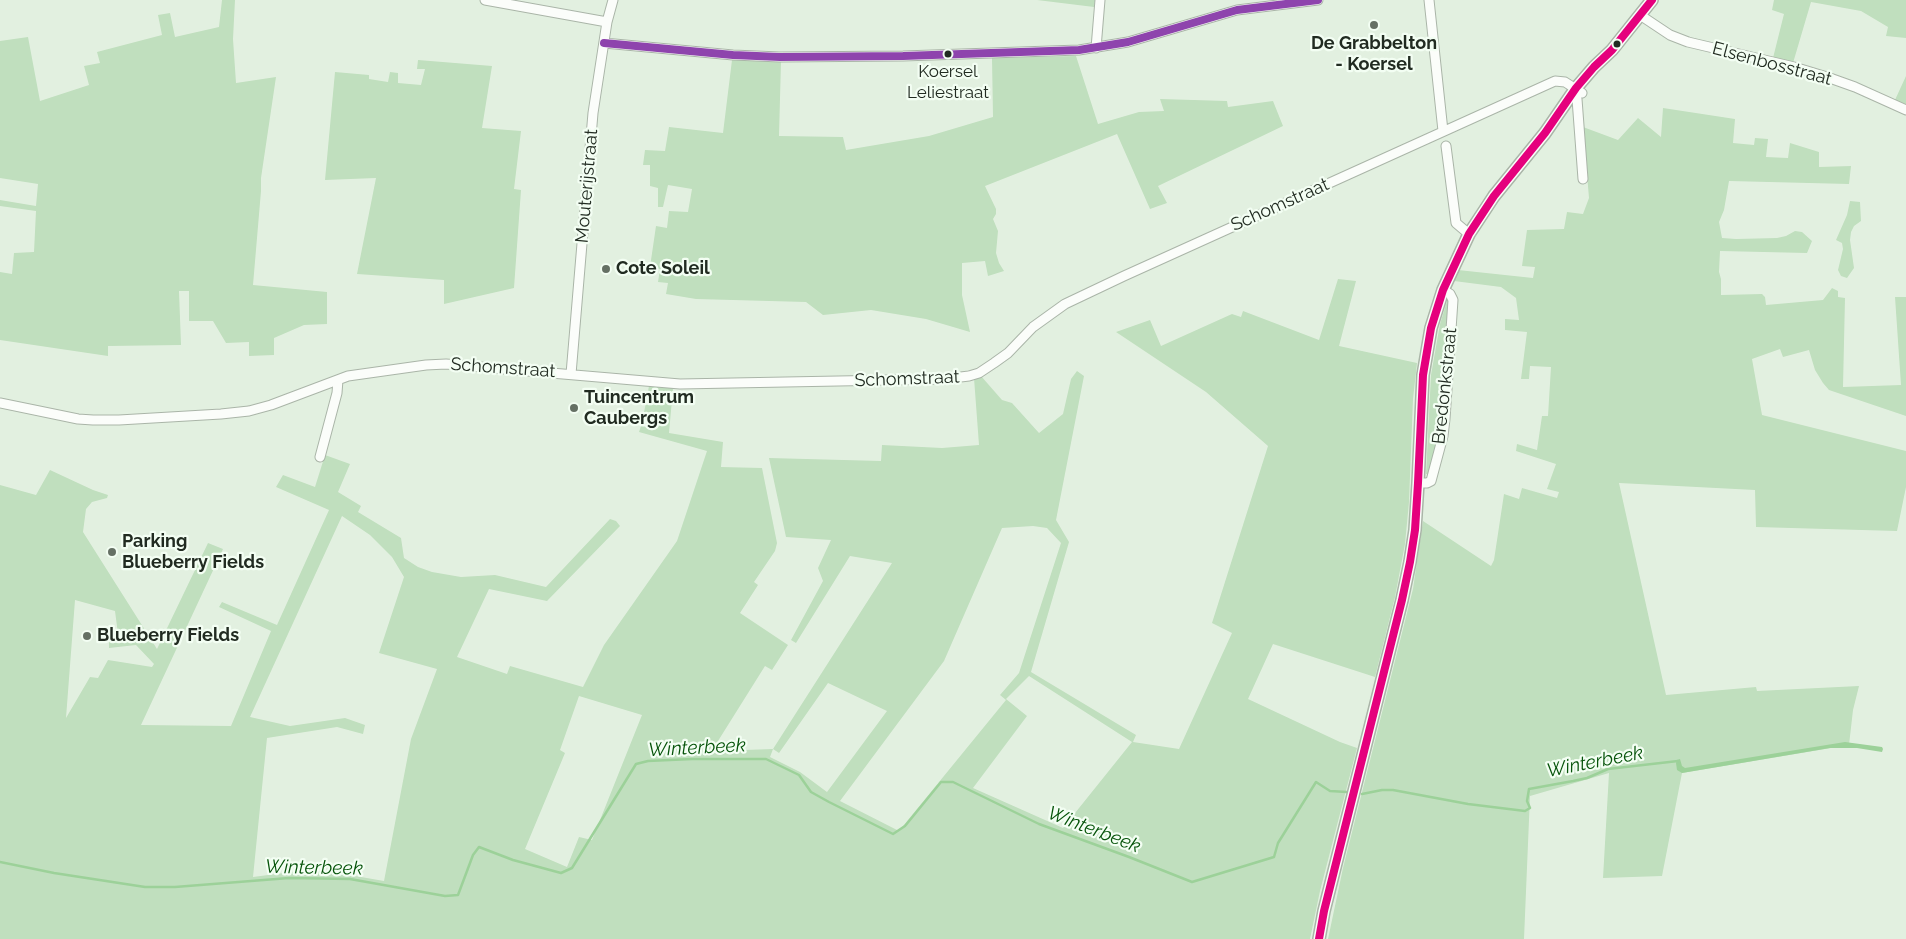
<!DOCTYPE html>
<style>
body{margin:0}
canvas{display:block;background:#e2f0e0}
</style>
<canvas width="1906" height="939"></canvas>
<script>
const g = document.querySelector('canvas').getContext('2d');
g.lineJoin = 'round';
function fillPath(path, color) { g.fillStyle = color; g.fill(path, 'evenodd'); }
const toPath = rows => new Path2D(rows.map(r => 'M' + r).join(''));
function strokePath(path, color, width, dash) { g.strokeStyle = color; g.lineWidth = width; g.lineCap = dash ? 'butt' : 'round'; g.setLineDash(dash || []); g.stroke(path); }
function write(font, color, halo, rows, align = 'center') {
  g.font = font + ' Raleway,sans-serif'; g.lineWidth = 4.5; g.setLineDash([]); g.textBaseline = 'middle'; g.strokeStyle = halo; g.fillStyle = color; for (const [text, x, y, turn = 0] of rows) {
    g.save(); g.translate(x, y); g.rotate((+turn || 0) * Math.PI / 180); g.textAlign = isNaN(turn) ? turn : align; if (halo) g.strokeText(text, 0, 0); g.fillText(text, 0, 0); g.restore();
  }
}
const green = toPath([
 [222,0,235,0,233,39,236,83,276,77,261,178,261,191,253,285,327,292,327,324,304,325,274,338,274,355,249,356,249,342,226,343,213,321,189,321,189,291,179,291,181,345,108,346,108,356,0,340,0,272,12,274,14,253,34,252,36,211,0,206,0,200,36,206,38,184,0,178,0,41,28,37,40,101,89,85,84,66,100,63,97,52,162,35,158,15,170,13,175,37,219,27],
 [1037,0,1095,0,1094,7],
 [1774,0,1906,0,1906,38,1886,36,1888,27,1861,11,1811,2,1793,63,1773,58,1784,14,1772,10],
 [1076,56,1098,124,1139,112,1164,111,1160,99,1227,101,1228,107,1273,101,1283,126,1158,186,1167,203,1150,209,1117,134,985,186,996,209,996,214,993,219,998,231,996,253,999,263,1004,271,988,276,985,261,962,263,962,295,970,332,926,319,871,310,823,315,806,302,696,299,666,294,668,283,658,282,660,269,650,267,656,226,667,228,669,211,688,212,692,189,668,185,663,207,658,207,658,188,650,186,650,165,643,165,645,150,665,151,669,127,723,133,732,60,781,61,779,136,843,137,846,150,929,136,993,117,992,58],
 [418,60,492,66,482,128,521,131,514,189,521,190,514,288,444,304,444,280,357,274,376,178,325,180,335,72,369,75,369,79,388,82,390,72,398,73,398,83,421,85,425,69,417,69],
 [1906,76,1906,105,1895,100],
 [1663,108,1735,119,1733,143,1754,145,1755,138,1768,139,1766,157,1788,158,1790,143,1819,152,1819,167,1851,166,1849,184,1729,181,1724,210,1719,222,1722,238,1736,239,1777,238,1786,236,1795,231,1802,232,1812,241,1807,253,1720,251,1719,272,1721,279,1721,295,1762,294,1765,297,1766,305,1823,300,1832,288,1838,291,1838,297,1845,298,1843,387,1901,385,1895,297,1906,297,1906,416,1829,390,1823,383,1815,370,1809,350,1783,357,1780,349,1752,359,1762,415,1906,451,1906,487,1897,531,1756,527,1755,490,1619,483,1666,695,1756,687,1757,691,1859,686,1853,710,1849,745,1682,773,1662,876,1603,878,1609,773,1530,796,1524,939,1328,939,1343,868,1413,589,1423,521,1491,566,1494,560,1504,494,1519,499,1522,488,1557,498,1559,492,1547,489,1556,464,1516,451,1517,444,1537,450,1542,416,1548,416,1551,367,1530,366,1529,379,1521,379,1527,332,1505,330,1505,319,1519,320,1516,298,1501,287,1454,281,1458,270,1533,278,1535,267,1522,266,1527,230,1564,229,1567,212,1583,214,1589,198,1583,127,1618,140,1638,118,1661,137],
 [1850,201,1860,202,1861,221,1854,226,1851,232,1850,240,1854,268,1847,278,1841,276,1838,270,1843,249,1842,243,1836,240,1847,215],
 [1338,279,1356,281,1339,346,1417,363,1413,399,1409,502,1405,544,1395,597,1375,677,1273,644,1248,699,1340,742,1357,748,1320,891,1310,939,0,939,0,485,36,495,50,470,93,490,108,495,107,498,92,502,86,509,83,532,157,649,208,543,223,549,141,725,231,726,271,631,219,607,222,602,277,625,329,510,276,487,283,475,315,487,325,455,350,464,338,492,361,506,358,512,401,538,404,558,418,567,432,572,461,577,495,575,546,587,610,519,616,521,620,526,547,601,489,589,457,657,507,674,510,666,583,687,604,645,677,541,707,451,639,432,641,426,646,427,647,419,643,418,649,386,673,388,669,433,723,442,721,467,762,468,777,543,775,551,754,582,758,585,740,613,788,645,772,670,765,666,718,741,726,746,744,750,773,749,892,563,850,556,796,643,791,640,823,581,818,568,831,540,786,537,769,458,881,461,882,445,942,448,979,445,974,378,981,376,1002,400,1012,403,1039,433,1063,414,1071,379,1077,371,1084,376,1056,520,1069,542,1031,672,1136,735,1133,742,1179,749,1232,633,1212,623,1268,446,1206,392,1116,332,1150,320,1161,346,1232,314,1241,317,1243,311,1319,340],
 [342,516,370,535,392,557,404,577,379,653,437,669,411,739,384,881,338,873,306,870,253,877,267,738,337,727,363,734,365,725,345,718,290,726,250,717],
 [1033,526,1047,528,1061,543,1019,673,1000,695,1006,700,899,831,840,801,944,661,1002,528],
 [75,600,115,611,118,634,109,636,109,648,136,645,154,664,152,667,108,660,98,678,90,677,66,718],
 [1029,676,1132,742,1063,828,973,788,1027,716,1006,699],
 [828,683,887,711,827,792,800,772,770,757,773,749,779,753],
 [579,696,642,715,592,840,579,837,567,867,525,849,565,753,560,750],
 [1448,298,1450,301,1441,429,1429,474,1426,474,1431,375,1440,324]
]);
const water = toPath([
 [1845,742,1882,747,1883,749,1882,752,1857,748,1830,748,1682,773,1677,770,1676,763,1677,760,1680,759,1682,766,1685,768]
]);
const stream = toPath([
 [1362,794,1382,790,1393,790,1468,804,1525,811,1530,808,1527,801,1529,789,1573,781,1587,778,1608,769,1678,761],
 [0,862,54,873,145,887,175,887,289,878,350,879,445,896,458,895,473,855,479,847,513,860,561,873,572,868,636,764,648,761,692,759,766,759,799,775,811,792,829,802,893,834,905,826,941,782,953,782,1039,824,1129,857,1192,882,1274,857,1278,843,1316,782,1330,791,1347,792]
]);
const street = toPath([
 [485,0,607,22],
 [1429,0,1443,131],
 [1640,15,1670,35,1688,42,1794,67,1827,77,1855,87,1906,110],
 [604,43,733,55,780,57,903,56,1079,50,1128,42,1237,10,1318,0],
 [1096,48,1100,0],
 [1577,99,1583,179],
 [1446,146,1456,223,1469,234],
 [571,374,593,113,607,22,613,0],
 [0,403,78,419,93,420,119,420,221,414,249,411,271,405,348,376,426,365,446,364,680,384,944,379,969,376,979,373,994,363,1008,353,1033,327,1065,304,1124,276,1555,81,1565,82,1582,93],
 [320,457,337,393,338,380],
 [1418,483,1427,483,1431,481,1443,436,1445,419,1453,300,1450,294,1443,290]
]);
const secondary = toPath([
 [1319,939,1324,911,1402,600,1410,562,1415,530,1418,483,1423,375,1431,328,1443,290,1469,234,1494,196,1545,133,1576,88,1594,67,1612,50,1652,0]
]);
const bus1 = toPath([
 [604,43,733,55,780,57,903,56,1079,50,1128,42,1237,10,1318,0]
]);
const bus2 = toPath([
 [1319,939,1324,911,1402,600,1410,562,1415,530,1418,483,1423,375,1431,328,1443,290,1469,234,1494,196,1545,133,1576,88,1594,67,1612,50,1652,0]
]);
const markers = [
 [1374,25,5,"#657064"],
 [1617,44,4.5,"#212b21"],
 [948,54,4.5,"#212b21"],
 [606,269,5,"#657064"],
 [574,408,5,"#657064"],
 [112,552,5,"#657064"],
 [87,636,5,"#657064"]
];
const busNames = [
 ["Koersel",948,72],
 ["Leliestraat",948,93]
];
const poiNames = [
 ["De Grabbelton",1374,44,"center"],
 ["- Koersel",1374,65,"center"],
 ["Cote Soleil",616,269],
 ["Tuincentrum",584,398],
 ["Caubergs",584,419],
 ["Parking",122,542],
 ["Blueberry Fields",122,563],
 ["Blueberry Fields",97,636]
];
const streetNames = [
 ["Elsenbosstraat",1772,64,15],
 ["Mouterijstraat",587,186,-85],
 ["Schomstraat",1280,205,-24],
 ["Schomstraat",503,368,4],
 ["Schomstraat",907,379,-2],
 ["Bredonkstraat",1445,386,-84]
];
const waterNames = [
 ["Winterbeek",697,748,-3],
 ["Winterbeek",1595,762,-11],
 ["Winterbeek",1094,830,21],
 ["Winterbeek",314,868,1]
];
fillPath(green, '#c0dfbe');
fillPath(water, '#9cd199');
strokePath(stream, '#9cd199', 2.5);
strokePath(street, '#aab5a8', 11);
strokePath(secondary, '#aab5a8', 14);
strokePath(street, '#fbfdfa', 9);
strokePath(secondary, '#fbfdfa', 11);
strokePath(bus1, '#8e44ad', 8);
strokePath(bus2, '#e5007d', 8);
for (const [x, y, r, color] of markers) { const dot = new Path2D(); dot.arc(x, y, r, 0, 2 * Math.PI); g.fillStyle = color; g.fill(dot); strokePath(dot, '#f3fef3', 2); }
write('17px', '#212b21', '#f3fef3', busNames);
write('bold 18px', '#212b21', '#f3fef3', poiNames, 'left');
write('18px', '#212b21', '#f3fef3', streetNames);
write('italic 19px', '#055309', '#f3fef3', waterNames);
</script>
